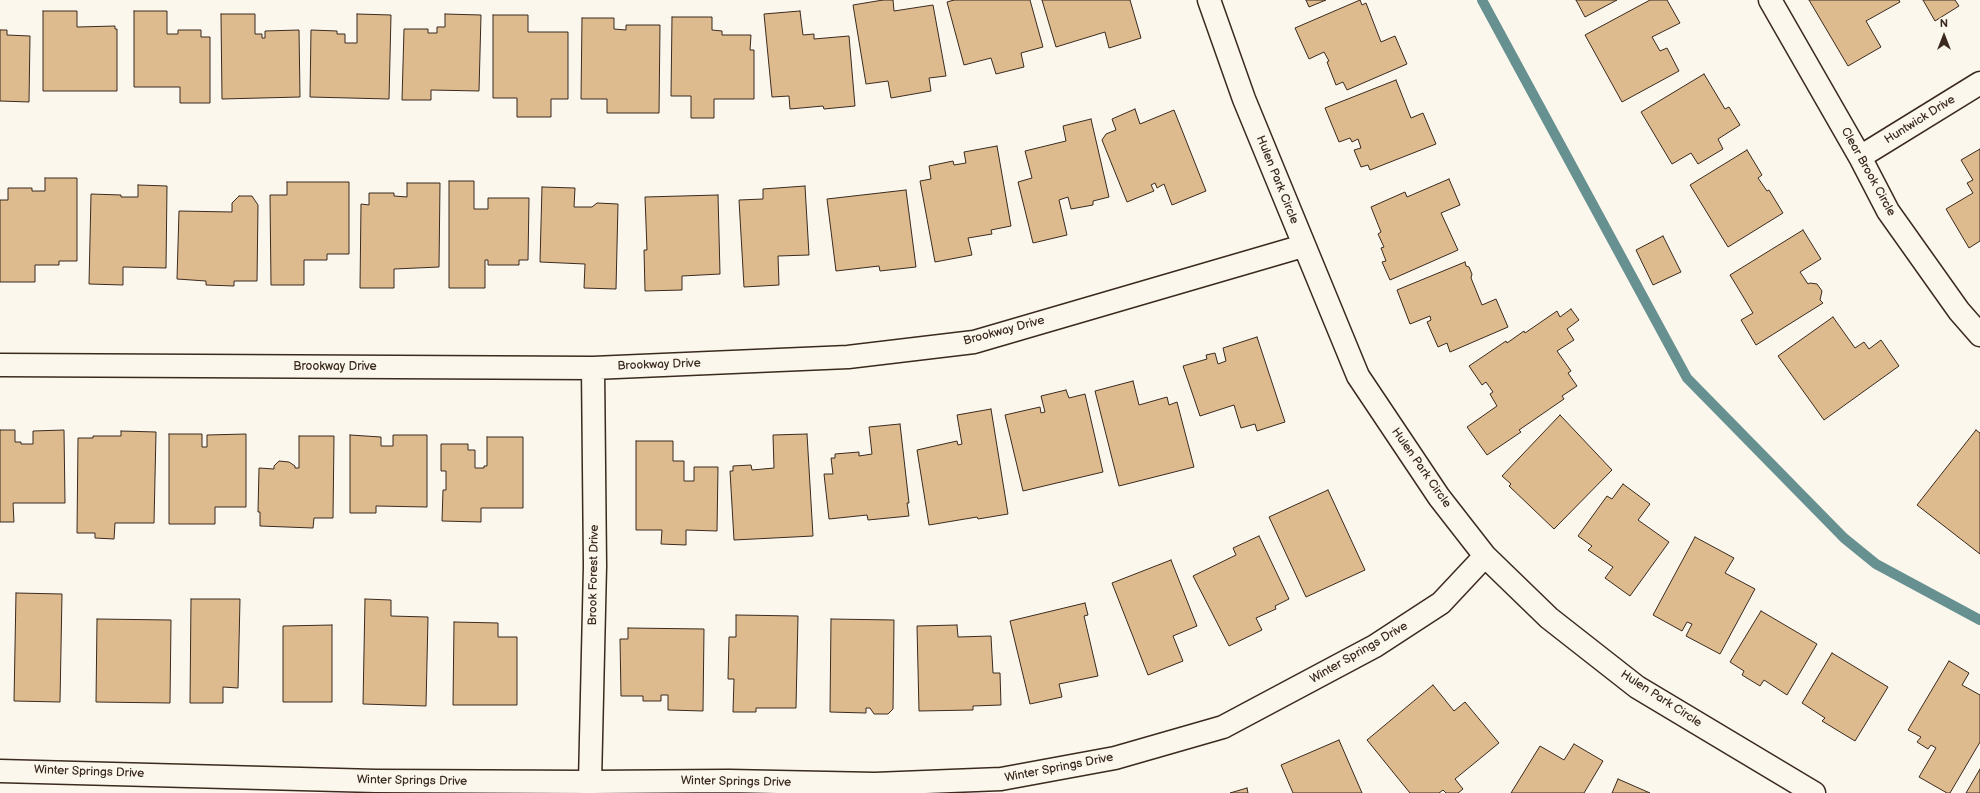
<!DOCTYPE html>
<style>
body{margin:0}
#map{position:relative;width:1980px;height:793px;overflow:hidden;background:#fbf7ec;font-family:"Balsamiq Sans",sans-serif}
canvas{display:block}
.north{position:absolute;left:1924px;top:16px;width:40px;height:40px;-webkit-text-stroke:3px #fbf7ec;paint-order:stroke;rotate:0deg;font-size:11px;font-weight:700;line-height:16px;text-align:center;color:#3b2a1e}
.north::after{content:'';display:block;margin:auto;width:14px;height:18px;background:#3b2a1e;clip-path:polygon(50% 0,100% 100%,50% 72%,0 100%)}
</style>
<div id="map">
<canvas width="1980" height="793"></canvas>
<div class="north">N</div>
</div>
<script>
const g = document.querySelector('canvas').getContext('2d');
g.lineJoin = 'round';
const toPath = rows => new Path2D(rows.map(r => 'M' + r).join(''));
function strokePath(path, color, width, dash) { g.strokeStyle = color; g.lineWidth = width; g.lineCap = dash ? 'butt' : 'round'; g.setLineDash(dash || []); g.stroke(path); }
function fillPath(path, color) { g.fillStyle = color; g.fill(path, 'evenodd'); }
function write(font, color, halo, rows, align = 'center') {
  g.font = font + ' "Balsamiq Sans",sans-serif'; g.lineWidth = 3.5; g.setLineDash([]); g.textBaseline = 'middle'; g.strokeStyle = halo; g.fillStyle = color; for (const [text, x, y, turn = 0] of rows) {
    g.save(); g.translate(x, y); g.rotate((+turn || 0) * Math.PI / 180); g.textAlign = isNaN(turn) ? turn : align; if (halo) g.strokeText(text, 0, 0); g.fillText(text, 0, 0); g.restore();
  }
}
const stream = toPath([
 [1482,0,1687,378,1844,538,1876,564,1980,620]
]);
const building = toPath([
 [883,0,893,0,894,11,933,5,946,76,929,78,931,91,891,98,888,81,866,84,853,5,883,0],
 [954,0,1030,0,1043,47,1021,53,1024,67,996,74,991,58,964,65,947,2,954,0],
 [1042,0,1130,0,1141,38,1109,48,1105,32,1056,47,1042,0],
 [1306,0,1326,0,1309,7,1306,0],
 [1360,0,1362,5,1366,3,1381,42,1395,36,1407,64,1347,90,1343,82,1336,85,1327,62,1329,61,1324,52,1309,59,1295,28,1360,0],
 [1576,0,1617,0,1585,17,1576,0],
 [1650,0,1667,0,1680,23,1652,37,1660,51,1667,48,1679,71,1622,102,1585,35,1650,0],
 [1809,0,1899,0,1900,2,1866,21,1881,47,1848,66,1809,0],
 [1923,0,1955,0,1959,6,1935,21,1923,0],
 [43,11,77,11,77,27,115,26,115,29,117,29,117,91,43,91,43,11],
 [134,11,167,11,167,34,178,34,178,30,201,30,201,37,210,37,210,103,180,103,180,87,134,87,134,11],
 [800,11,803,35,814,34,814,39,849,36,855,106,824,109,823,106,790,109,789,96,772,97,764,14,800,11],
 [221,14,255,14,255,34,262,34,262,38,265,38,265,31,299,30,300,97,222,99,221,14],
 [357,14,391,15,389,99,310,97,311,30,337,31,337,34,345,34,345,43,357,43,357,14],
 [445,14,481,15,479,91,431,90,431,100,402,100,404,29,428,29,428,33,437,33,437,27,445,27,445,14],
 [493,15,528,15,528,32,568,32,568,99,551,99,551,117,517,117,517,98,493,98,493,15],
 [672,17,712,17,712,30,722,31,722,35,751,35,750,50,754,50,754,99,714,99,714,118,691,118,691,96,671,96,672,17],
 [582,18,614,18,614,29,626,30,626,25,660,25,659,113,607,113,607,99,581,99,582,18],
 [0,30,7,30,7,35,30,36,29,102,0,101,0,30],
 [1704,74,1725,109,1729,107,1740,125,1718,139,1723,149,1698,164,1691,153,1672,164,1641,112,1704,74],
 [1396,80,1411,118,1423,113,1436,144,1370,170,1368,165,1361,167,1354,150,1361,148,1358,139,1352,142,1350,138,1339,142,1325,108,1396,80],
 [1135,109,1140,124,1174,110,1206,191,1172,205,1164,184,1157,188,1155,183,1151,185,1154,191,1127,202,1102,140,1106,134,1116,130,1112,119,1135,109],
 [1091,119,1109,197,1093,201,1093,205,1071,209,1068,197,1059,200,1067,235,1033,243,1018,182,1032,178,1025,151,1066,141,1063,126,1091,119],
 [997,146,1011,226,991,230,992,234,968,238,972,255,935,262,920,181,931,179,929,166,953,161,954,165,966,163,964,152,997,146],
 [1980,149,1980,241,1969,248,1946,209,1973,193,1967,183,1973,180,1961,160,1980,149],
 [1747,150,1762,175,1758,178,1767,191,1769,190,1783,213,1728,247,1690,185,1747,150],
 [45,178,77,178,77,261,59,261,59,265,35,265,35,282,0,282,0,200,8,200,8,188,32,188,32,191,45,191,45,178],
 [1449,179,1460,205,1441,213,1458,250,1390,280,1382,262,1386,261,1381,248,1384,247,1378,234,1381,232,1371,207,1405,192,1407,197,1449,179],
 [449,181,474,181,474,209,488,209,488,198,529,198,528,260,519,260,519,265,488,265,488,260,485,260,485,288,449,288,449,181],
 [287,182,349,182,349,254,327,254,327,260,304,260,304,285,271,285,270,195,287,195,287,182],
 [407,183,440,183,439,267,394,269,394,288,360,288,361,204,369,205,369,193,394,193,394,196,407,197,407,183],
 [138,185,167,186,166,268,123,267,123,285,89,284,91,194,121,195,121,197,138,197,138,185],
 [805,186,809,255,778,256,779,285,744,287,739,200,763,199,763,189,805,186],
 [542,187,575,188,574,207,592,207,597,203,618,204,616,289,584,288,585,264,540,262,542,187],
 [906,190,916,267,880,271,879,266,836,271,827,199,906,190],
 [718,195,720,274,682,276,682,290,645,291,644,250,647,250,645,197,718,195],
 [239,196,252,196,258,205,257,281,234,281,234,286,206,285,206,281,177,279,179,211,232,212,232,203,239,196],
 [1803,230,1821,259,1800,272,1808,284,1810,283,1817,284,1822,291,1820,300,1823,303,1756,345,1741,320,1753,313,1730,275,1803,230],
 [1663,236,1681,272,1653,285,1636,250,1663,236],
 [1465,262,1466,266,1469,267,1472,274,1471,278,1482,305,1496,299,1508,327,1450,352,1447,343,1438,347,1427,322,1431,320,1430,316,1410,324,1397,290,1465,262],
 [1571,309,1579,320,1567,329,1574,340,1557,351,1571,371,1568,373,1577,386,1562,396,1564,399,1519,430,1521,432,1487,455,1467,427,1497,406,1490,394,1493,392,1486,382,1482,385,1469,366,1506,341,1507,343,1524,331,1525,333,1557,311,1560,317,1571,309],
 [1833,317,1855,348,1864,342,1869,349,1881,340,1899,366,1824,420,1778,356,1833,317],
 [1257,337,1285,422,1257,431,1255,424,1241,428,1234,405,1200,416,1183,366,1207,359,1206,355,1215,353,1218,364,1226,361,1223,348,1257,337],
 [1133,381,1139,405,1167,397,1169,405,1177,402,1194,467,1119,486,1095,391,1133,381],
 [1066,390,1069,398,1085,394,1103,472,1023,491,1005,415,1040,407,1041,413,1045,412,1041,396,1066,390],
 [991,409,1008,514,978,519,977,517,929,525,917,450,957,441,958,445,962,444,957,415,991,409],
 [1560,415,1612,470,1554,529,1509,486,1511,484,1502,476,1560,415],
 [900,424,909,503,907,503,909,516,868,520,867,515,829,519,824,474,833,474,831,458,835,458,835,454,859,452,859,456,872,454,869,427,900,424],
 [0,430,15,430,15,442,21,442,21,444,33,444,33,431,64,430,65,503,13,503,14,522,0,522,0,430],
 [1976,430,1980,433,1980,554,1917,505,1976,430],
 [121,431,156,432,154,523,115,523,114,539,95,538,95,533,77,533,78,438,93,438,93,436,121,436,121,431],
 [169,434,202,434,202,447,207,447,207,435,246,434,246,507,215,507,215,524,169,524,169,434],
 [807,434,813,536,734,540,730,471,733,471,733,466,751,465,752,470,774,468,773,435,807,434],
 [350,435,381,437,381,446,393,446,393,435,427,435,427,507,376,506,376,513,350,513,350,435],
 [299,436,334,436,333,518,314,518,313,528,260,526,260,512,258,512,259,468,274,469,274,466,279,461,289,462,295,466,295,468,299,468,299,436],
 [487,437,523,437,523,508,481,508,481,522,442,521,443,490,446,490,446,471,441,471,441,444,468,444,468,450,475,450,475,468,484,468,484,466,487,466,487,437],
 [636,441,673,441,673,461,684,461,684,481,694,481,694,467,718,467,717,531,686,530,686,545,661,544,662,530,636,530,636,441],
 [1623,484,1650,504,1638,520,1669,542,1630,596,1605,578,1613,567,1588,550,1592,546,1578,536,1607,496,1612,499,1623,484],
 [1328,490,1365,570,1306,597,1269,517,1328,490],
 [1259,536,1289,599,1275,606,1276,609,1256,618,1262,630,1229,646,1193,576,1236,555,1233,548,1259,536],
 [1695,537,1734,558,1725,573,1755,589,1720,654,1686,636,1692,624,1687,622,1682,631,1653,615,1695,537],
 [1171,560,1197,626,1173,636,1183,661,1148,675,1112,583,1171,560],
 [16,593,62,594,60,702,14,701,16,593],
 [191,599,240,599,238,688,223,687,223,703,190,703,191,599],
 [365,599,391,600,391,616,428,617,426,706,363,704,365,599],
 [1085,603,1088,615,1084,616,1098,676,1059,684,1062,697,1030,704,1010,621,1085,603],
 [1761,611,1817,644,1787,695,1764,680,1760,686,1742,675,1744,671,1730,662,1761,611],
 [736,615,798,616,796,708,756,708,756,712,733,712,734,679,728,679,729,637,736,637,736,615],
 [97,619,171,620,170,703,96,702,97,619],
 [831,619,894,620,893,709,888,714,874,714,870,708,866,708,866,713,830,712,831,619],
 [454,622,498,623,498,637,517,637,517,705,453,705,454,622],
 [332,625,332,702,283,702,283,626,332,625],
 [957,625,958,637,991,636,993,673,1000,673,1001,705,973,706,973,710,919,711,917,626,957,625],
 [628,628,704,629,703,711,668,710,668,695,661,695,661,701,643,701,643,696,621,696,620,639,628,639,628,628],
 [1832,653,1888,687,1855,741,1822,721,1825,718,1802,703,1832,653],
 [1949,661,1969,673,1962,685,1980,695,1980,742,1950,793,1947,793,1919,777,1936,748,1931,745,1928,749,1917,742,1921,737,1908,730,1949,661],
 [1433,685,1454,711,1465,702,1499,743,1455,779,1463,789,1458,793,1446,793,1443,790,1439,793,1410,793,1367,740,1433,685],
 [1339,740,1362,793,1293,793,1281,765,1339,740],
 [1574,744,1603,761,1584,793,1511,793,1540,746,1564,760,1574,744],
 [1980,769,1980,793,1966,793,1980,769],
 [1618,779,1650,793,1612,793,1618,779],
 [1247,788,1248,793,1230,793,1247,788]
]);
const street = toPath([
 [1209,0,1244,99,1358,376,1439,497,1485,556,1549,618,1637,687,1814,793],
 [1770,0,1860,157,1888,211,1959,311,1980,335],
 [1860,157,1980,83],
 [0,365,593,368,848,357,974,342,1303,246],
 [0,771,376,781,590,782,729,781,875,784,1001,779,1115,758,1223,727,1375,646,1441,603,1485,556],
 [590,782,595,566,593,368]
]);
const streetNames = [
 ["Huntwick Drive",1920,120,-32],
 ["Clear Brook Circle",1868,172,61],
 ["Hulen Park Circle",1277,180,68],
 ["Brookway Drive",1004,331,-15],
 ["Brookway Drive",659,365,-2],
 ["Brookway Drive",335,367],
 ["Hulen Park Circle",1421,468,55],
 ["Brook Forest Drive",594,575,-89],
 ["Winter Springs Drive",1359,653,-30],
 ["Hulen Park Circle",1661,699,33],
 ["Winter Springs Drive",1059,768,-11],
 ["Winter Springs Drive",89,772,2],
 ["Winter Springs Drive",412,781,1],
 ["Winter Springs Drive",736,782,1]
];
strokePath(stream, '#679191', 10);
fillPath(building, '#ddbb8f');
strokePath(building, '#3b2a1e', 1);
strokePath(street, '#3b2a1e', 25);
strokePath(street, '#fbf7ec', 22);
write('12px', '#3b2a1e', '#fbf7ec', streetNames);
</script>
